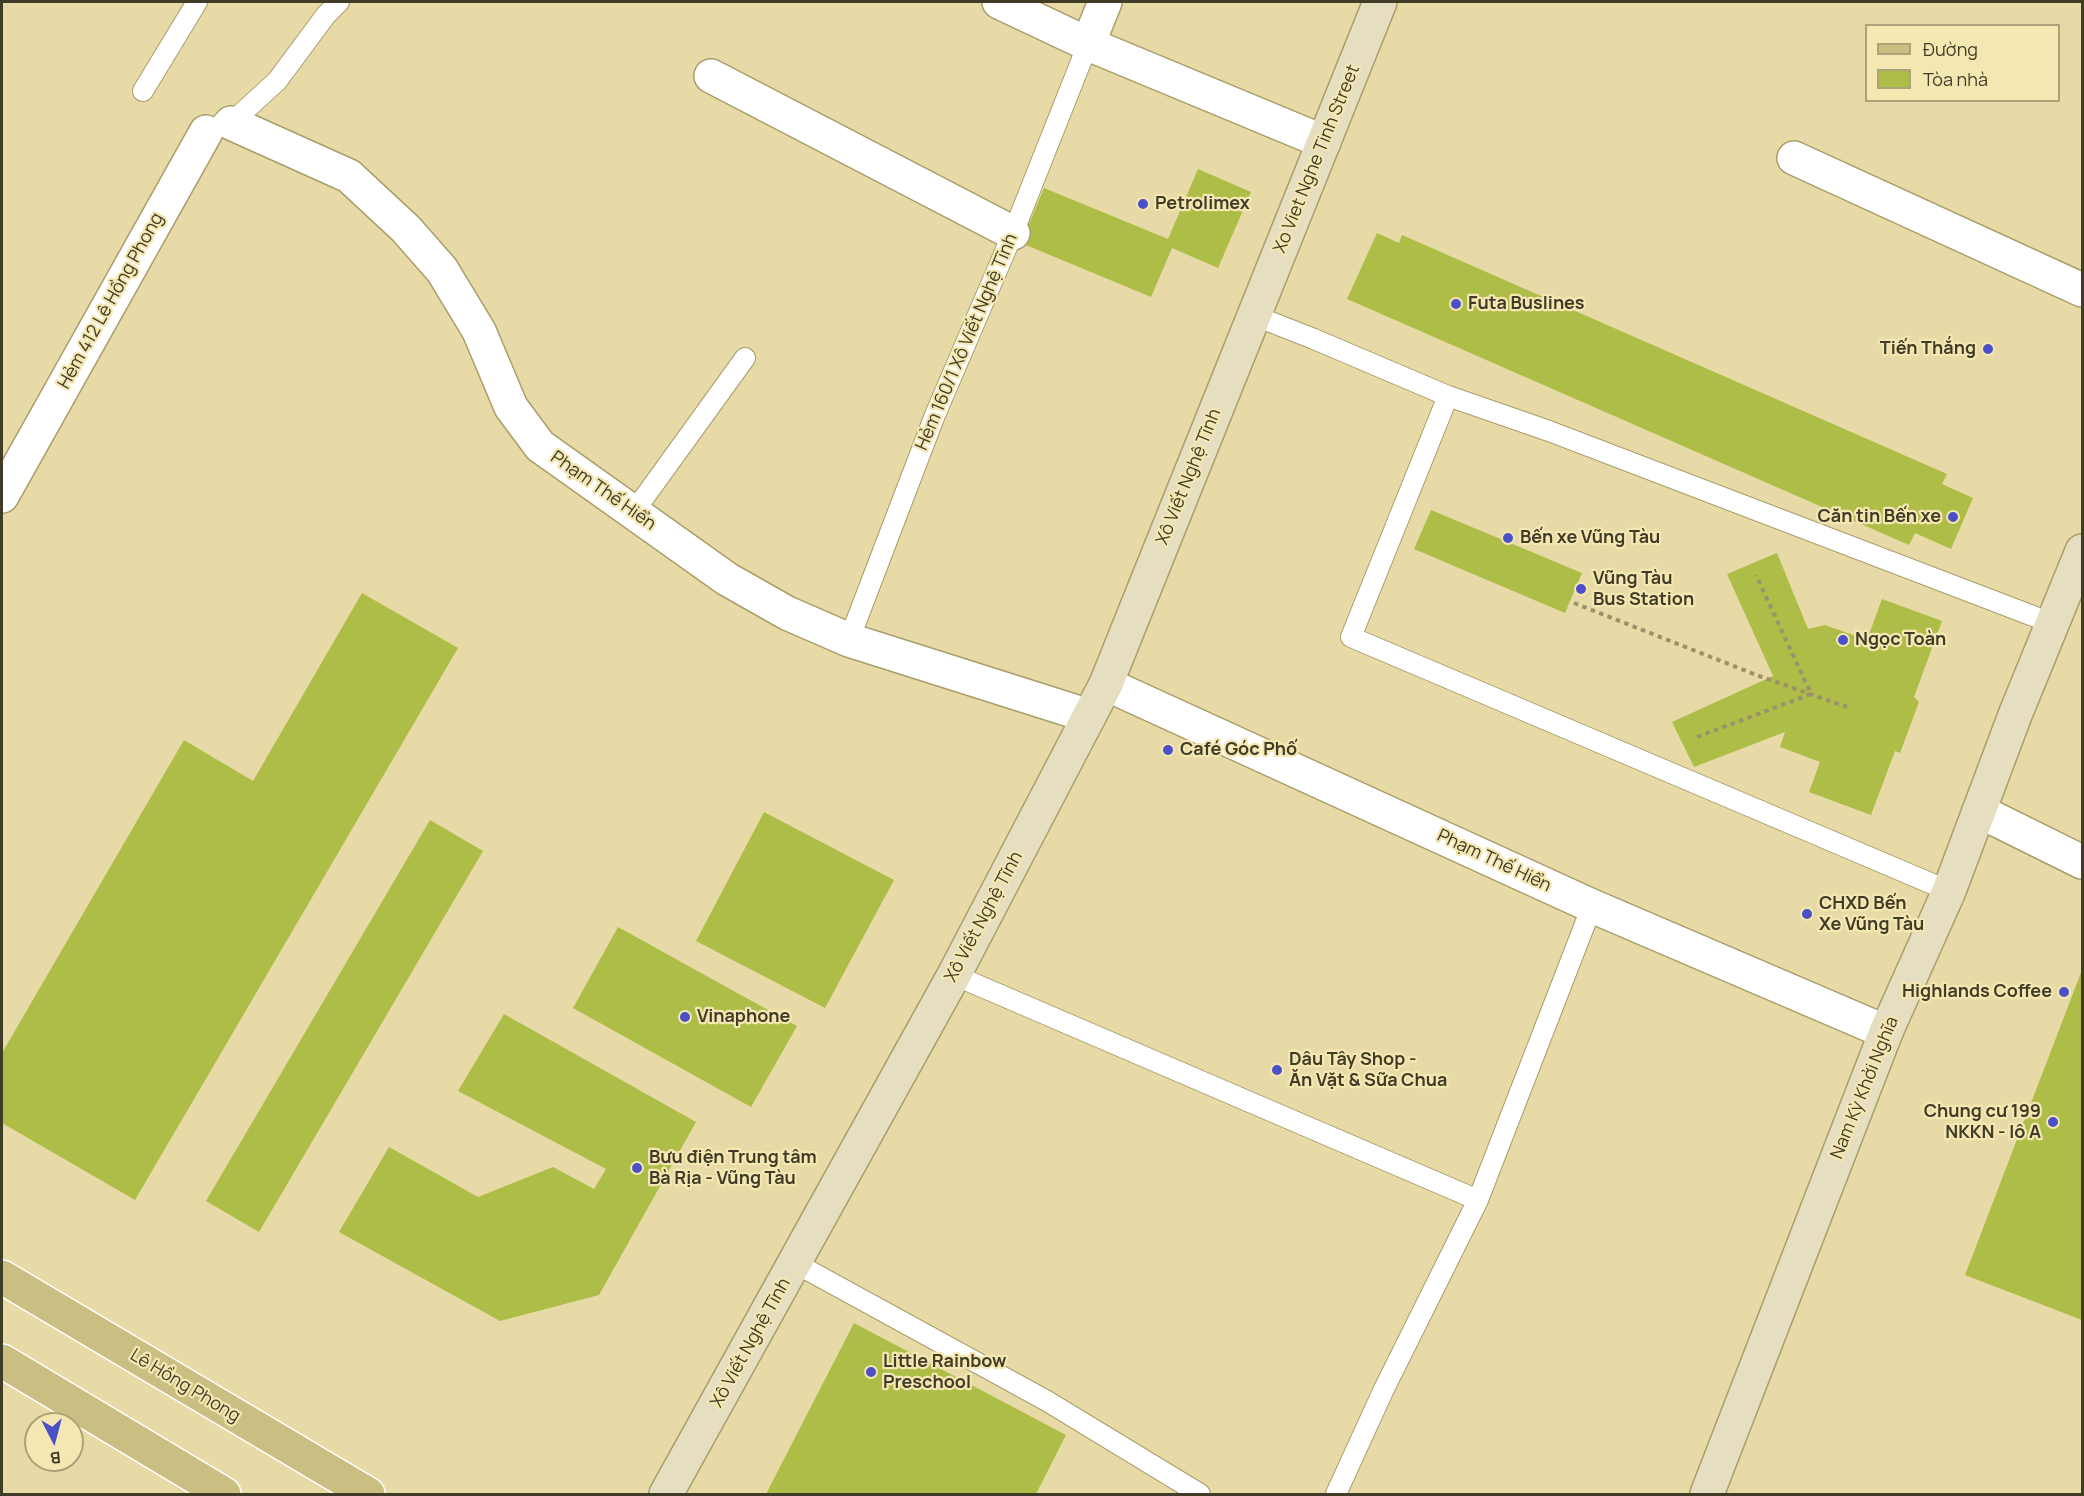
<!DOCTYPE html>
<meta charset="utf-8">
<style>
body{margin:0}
#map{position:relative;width:2084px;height:1496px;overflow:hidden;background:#e7daa6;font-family:Manrope,sans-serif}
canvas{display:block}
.frame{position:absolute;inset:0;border:3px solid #413c27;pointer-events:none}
.legend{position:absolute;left:1865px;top:24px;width:195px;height:78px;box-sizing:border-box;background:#f4e7b2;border:2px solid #aca37a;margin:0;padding:8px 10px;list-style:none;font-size:18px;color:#413c27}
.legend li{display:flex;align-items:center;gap:12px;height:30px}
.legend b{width:30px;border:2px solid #aca37a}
.north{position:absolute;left:24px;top:1412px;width:60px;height:60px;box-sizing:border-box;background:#f4e7b2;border:2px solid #aca37a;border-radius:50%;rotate:174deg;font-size:16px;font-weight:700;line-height:24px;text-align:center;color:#413c27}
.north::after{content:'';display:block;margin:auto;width:21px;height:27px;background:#4b50c6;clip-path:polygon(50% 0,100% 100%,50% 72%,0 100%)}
</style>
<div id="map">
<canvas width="2084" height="1496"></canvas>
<div class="frame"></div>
<ul class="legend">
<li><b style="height:8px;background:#cbbe82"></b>Đường</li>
<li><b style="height:16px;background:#aebd48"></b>Tòa nhà</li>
</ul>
<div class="north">B</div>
</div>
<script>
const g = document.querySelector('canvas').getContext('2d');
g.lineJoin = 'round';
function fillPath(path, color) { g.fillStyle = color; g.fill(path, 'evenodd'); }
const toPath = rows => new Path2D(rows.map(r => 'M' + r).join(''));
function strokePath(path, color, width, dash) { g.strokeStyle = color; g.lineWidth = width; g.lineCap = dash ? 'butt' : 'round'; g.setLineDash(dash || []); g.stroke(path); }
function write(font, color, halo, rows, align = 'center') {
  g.font = font + ' Manrope,sans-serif'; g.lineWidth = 4.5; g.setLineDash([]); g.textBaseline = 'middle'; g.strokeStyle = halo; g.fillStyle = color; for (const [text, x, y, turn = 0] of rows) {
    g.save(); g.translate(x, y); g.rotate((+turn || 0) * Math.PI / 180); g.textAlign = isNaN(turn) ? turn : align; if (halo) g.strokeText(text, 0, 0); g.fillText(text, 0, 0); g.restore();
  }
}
const building = toPath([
 [1198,169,1251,192,1218,268,1172,248,1151,297,1021,243,1044,188,1168,239],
 [1377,233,1399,243,1402,235,1947,474,1942,484,1973,498,1951,549,1915,533,1909,545,1347,299],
 [1431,510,1582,573,1565,613,1414,549],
 [1777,553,1808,629,1825,625,1867,640,1882,599,1942,621,1914,697,1919,702,1900,753,1895,751,1871,815,1809,792,1820,762,1780,747,1785,732,1694,767,1672,722,1773,676,1727,574],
 [362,593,458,648,135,1200,2,1123,2,1053,184,740,253,781],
 [764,812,894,880,825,1008,696,941],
 [430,820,483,851,259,1232,206,1201],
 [618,927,797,1026,751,1107,573,1008],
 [2082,970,2082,1320,1965,1275],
 [504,1014,696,1122,599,1295,500,1321,339,1232,389,1147,478,1197,553,1167,594,1189,606,1169,458,1091],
 [854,1323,1066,1435,1036,1494,766,1494]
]);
const path = toPath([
 [1574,603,1759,676,1847,707],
 [1697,737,1811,694,1756,575]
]);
const lane = toPath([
 [143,91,197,2],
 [223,122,231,123,277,81,326,15,339,2],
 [1253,315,1314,339,1448,396,1549,431,2054,624],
 [1448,396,1351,637,1949,891],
 [633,513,745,358],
 [849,640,935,415,1013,233,1088,44],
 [954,975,1478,1200],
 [795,1263,1047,1401,1200,1494],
 [1336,1494,1384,1389,1478,1200,1592,906]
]);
const street = toPath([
 [999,2,1088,44,1324,142],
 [1088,44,1105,2],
 [711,76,1013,233],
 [231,123,349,176,406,229,442,270,479,331,511,407,540,446,727,579,787,613,849,640,1089,716],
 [1794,158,2082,290],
 [2,496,206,132],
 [1106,684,1592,906,1886,1032],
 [1979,811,2082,862]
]);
const secondary = toPath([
 [666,1494,954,975,1106,684,1380,2],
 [1707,1494,1886,1032,1949,891,2015,715,2082,551]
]);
const primary = toPath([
 [2,1277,368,1494],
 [2,1361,224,1494]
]);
const markers = [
 [1143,204,6,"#4b50c6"],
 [1456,304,6,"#4b50c6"],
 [1988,349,6,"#4b50c6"],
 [1953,517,6,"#4b50c6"],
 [1508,538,6,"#4b50c6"],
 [1581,589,6,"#4b50c6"],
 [1843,640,6,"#4b50c6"],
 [1168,750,6,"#4b50c6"],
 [1807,914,6,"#4b50c6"],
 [2064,992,6,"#4b50c6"],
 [685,1017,6,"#4b50c6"],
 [1277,1070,6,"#4b50c6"],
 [2053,1122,6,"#4b50c6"],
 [637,1168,6,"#4b50c6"],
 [871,1372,6,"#4b50c6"]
];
const streetNames = [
 ["Xo Viet Nghe Tinh Street",1317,159,-68],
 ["Hẻm 412 Lê Hồng Phong",111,301,-61],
 ["Hẻm 160/1 Xô Viết Nghệ Tĩnh",967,342,-67],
 ["Xô Viết Nghệ Tĩnh",1189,477,-68],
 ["Phạm Thế Hiển",603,491,35],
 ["Phạm Thế Hiển",1494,861,25],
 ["Xô Viết Nghệ Tĩnh",984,917,-62],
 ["Nam Kỳ Khởi Nghĩa",1865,1088,-68],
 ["Xô Viết Nghệ Tĩnh",751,1343,-61],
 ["Lê Hồng Phong",185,1386,31]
];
const poiNames = [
 ["Petrolimex",1155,204],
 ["Futa Buslines",1468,304],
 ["Tiến Thắng",1976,349,"right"],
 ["Căn tin Bến xe",1941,517,"right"],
 ["Bến xe Vũng Tàu",1520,538],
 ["Vũng Tàu",1593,579],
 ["Bus Station",1593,600],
 ["Ngọc Toàn",1855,640],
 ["Café Góc Phố",1180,750],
 ["CHXD Bến",1819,904],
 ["Xe Vũng Tàu",1819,925],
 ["Highlands Coffee",2052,992,"right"],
 ["Vinaphone",697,1017],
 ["Dâu Tây Shop -",1289,1060],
 ["Ăn Vặt & Sữa Chua",1289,1081],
 ["Chung cư 199",2041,1112,"right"],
 ["NKKN - lô A",2041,1133,"right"],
 ["Bưu điện Trung tâm",649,1158],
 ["Bà Rịa - Vũng Tàu",649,1179],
 ["Little Rainbow",883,1362],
 ["Preschool",883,1383]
];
fillPath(building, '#aebd48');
strokePath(lane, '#a99d6a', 22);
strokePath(street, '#a99d6a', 36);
strokePath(secondary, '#a99d6a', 36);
strokePath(primary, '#fff', 36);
strokePath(path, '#9b916c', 4, [4.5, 4.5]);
strokePath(lane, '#fff', 20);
strokePath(street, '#fff', 33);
strokePath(secondary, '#e5dec0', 33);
strokePath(primary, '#cbbe82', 33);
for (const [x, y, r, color] of markers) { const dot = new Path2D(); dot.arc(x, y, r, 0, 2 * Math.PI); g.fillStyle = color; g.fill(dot); strokePath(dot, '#f4e7b2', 2); }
write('18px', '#413c27', '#f4e7b2', streetNames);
write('bold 18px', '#413c27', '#f4e7b2', poiNames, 'left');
</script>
